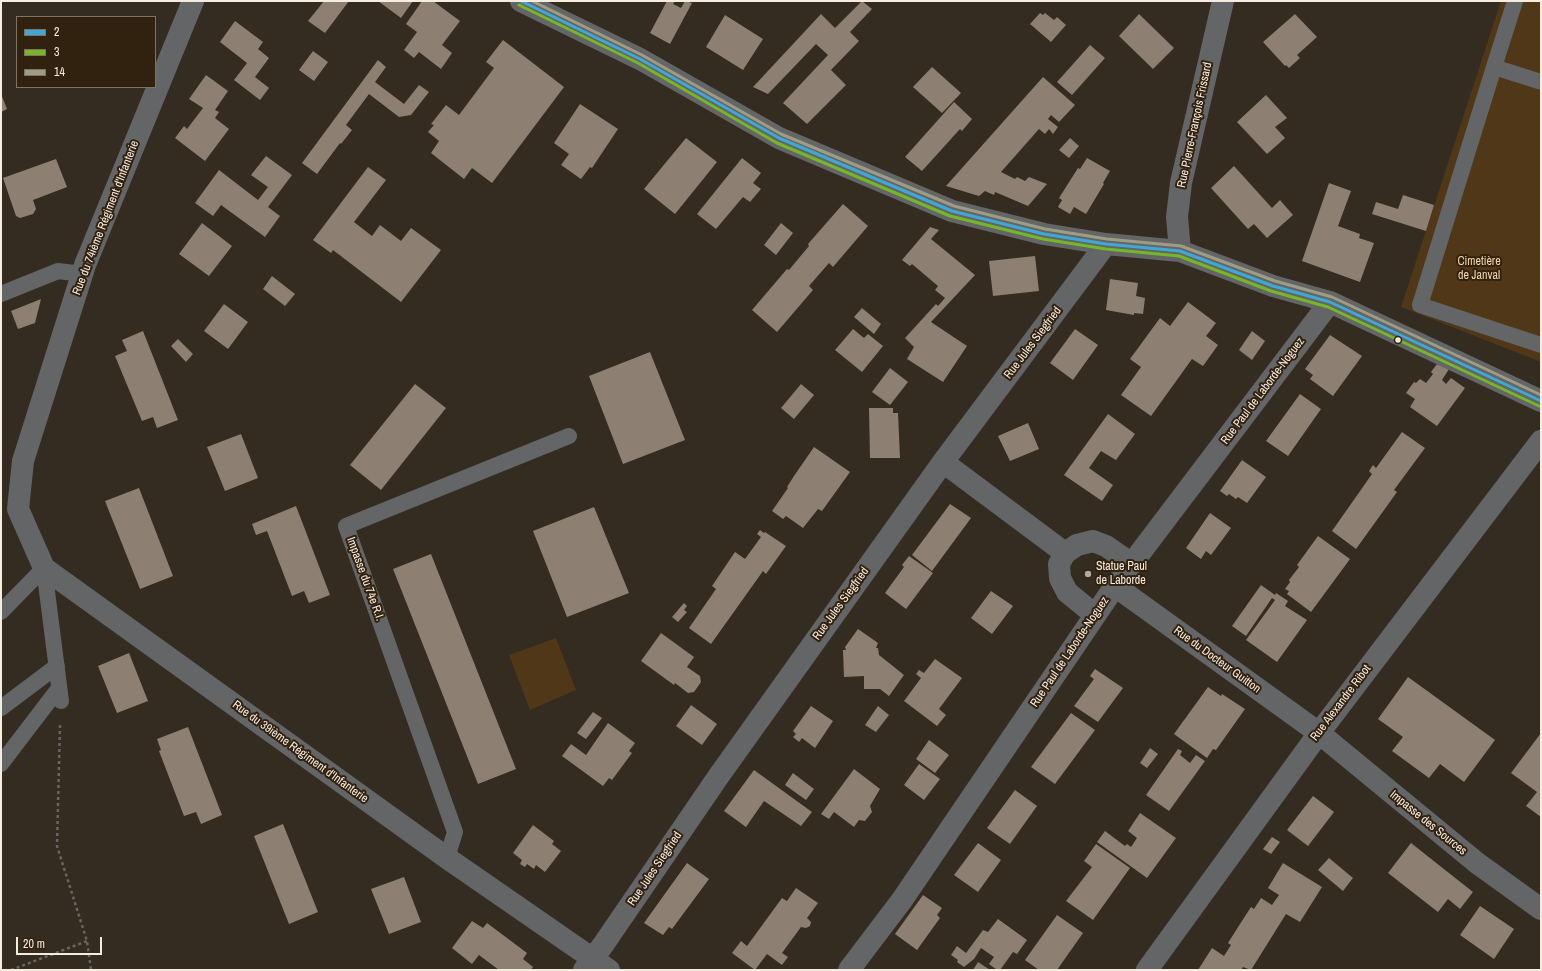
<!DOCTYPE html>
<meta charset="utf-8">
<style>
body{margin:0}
#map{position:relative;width:1542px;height:971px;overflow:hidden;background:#342b21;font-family:"Archivo Narrow",sans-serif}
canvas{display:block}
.frame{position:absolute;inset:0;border:2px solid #f7ece0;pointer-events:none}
.legend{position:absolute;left:16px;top:16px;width:140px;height:72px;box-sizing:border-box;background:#31220f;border:1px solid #807363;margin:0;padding:5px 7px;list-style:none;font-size:12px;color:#f7ece0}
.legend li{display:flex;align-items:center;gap:8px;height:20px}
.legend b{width:20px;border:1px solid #807363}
.scale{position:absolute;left:16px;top:937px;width:86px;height:18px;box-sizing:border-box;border:2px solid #f7ece0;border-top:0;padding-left:5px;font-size:12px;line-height:14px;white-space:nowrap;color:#f7ece0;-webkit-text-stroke:3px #31220f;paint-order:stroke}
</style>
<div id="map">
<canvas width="1542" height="971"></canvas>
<div class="frame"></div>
<ul class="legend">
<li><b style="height:5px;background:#40a8d4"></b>2</li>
<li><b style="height:5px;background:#76b729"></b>3</li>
<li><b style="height:5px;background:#9e9d84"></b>14</li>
</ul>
<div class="scale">20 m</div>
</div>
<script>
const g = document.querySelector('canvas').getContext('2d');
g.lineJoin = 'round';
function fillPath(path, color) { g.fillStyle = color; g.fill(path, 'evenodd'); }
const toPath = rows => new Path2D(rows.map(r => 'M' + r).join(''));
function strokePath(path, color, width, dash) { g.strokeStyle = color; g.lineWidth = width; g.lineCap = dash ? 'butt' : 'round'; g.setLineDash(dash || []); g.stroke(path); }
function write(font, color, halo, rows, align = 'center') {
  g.font = font + ' "Archivo Narrow",sans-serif'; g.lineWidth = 4; g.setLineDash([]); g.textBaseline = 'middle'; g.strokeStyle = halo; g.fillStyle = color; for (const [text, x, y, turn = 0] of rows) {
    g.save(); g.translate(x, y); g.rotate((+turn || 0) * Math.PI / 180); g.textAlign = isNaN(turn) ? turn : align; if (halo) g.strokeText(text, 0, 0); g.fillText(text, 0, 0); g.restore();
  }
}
const green = toPath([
 [1501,1,1541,1,1541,362,1401,307],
 [556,638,576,690,530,710,509,655]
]);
const building = toPath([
 [324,1,349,1,325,33,308,21],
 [378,1,413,1,401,18],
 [422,1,433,1,460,21,442,45,452,53,441,69,419,52,414,58,404,50,417,32,406,24],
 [667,1,675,1,673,4,681,8,685,1,692,3,670,44,650,33],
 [862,1,872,9,850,32,859,41,831,70,846,85,807,124,783,103,828,55,816,44,768,94,753,87,821,14,835,28],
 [1040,13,1043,15,1045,13,1054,20,1057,17,1066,25,1051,42,1030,24],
 [1139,14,1174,48,1153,69,1119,36],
 [1295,14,1317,37,1297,55,1300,58,1289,68,1286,65,1285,66,1263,42],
 [725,15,763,39,743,70,706,47],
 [235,21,263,42,258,49,269,58,255,77,269,88,260,100,234,80,247,63,220,42],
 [503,40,564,87,492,183,472,168,464,179,431,153,439,141,428,132,434,125,431,124,446,105,459,115,494,68,486,62],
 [1090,45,1105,58,1072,95,1057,82],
 [313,51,328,62,314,81,299,70],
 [378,60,386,67,375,82,404,104,419,85,429,92,411,115,399,117,369,94,346,125,352,130,341,144,340,143,317,174,302,163],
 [932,67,961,93,942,113,913,87],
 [206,75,228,91,215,110,219,112,215,118,229,129,205,161,175,138,184,126,187,129,203,108,189,99],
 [1043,77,1075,105,1059,122,1051,115,1048,119,1058,127,1053,134,1049,129,1045,134,1039,129,1001,172,1015,179,1017,177,1025,181,1029,177,1047,184,1028,206,995,192,994,195,985,191,979,196,946,186],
 [1,94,7,109,1,112],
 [1266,95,1287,118,1275,127,1285,138,1267,154,1237,122],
 [954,102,972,119,962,131,960,129,922,171,905,157],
 [580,104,618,129,592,168,590,167,581,179,561,165,569,154,554,143],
 [686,138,717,162,675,214,644,189],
 [1070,138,1079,146,1069,158,1059,150],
 [266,156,292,175,268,207,280,216,265,237,221,205,213,216,195,203,219,170,258,200,268,187,251,175],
 [742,158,761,173,753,183,761,189,750,202,743,197,716,229,697,214],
 [1087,158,1110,171,1103,183,1104,184,1086,214,1074,207,1070,214,1058,207,1062,200,1059,198,1078,168,1080,169],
 [56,159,67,187,33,200,36,209,33,214,20,218,16,216,3,178],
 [1234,166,1272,208,1280,200,1293,215,1267,238,1254,224,1248,229,1211,188],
 [368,167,386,180,354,222,372,236,380,225,401,241,411,228,441,250,401,302,333,250,331,253,313,240],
 [1329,183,1351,191,1338,226,1360,234,1359,238,1374,243,1360,282,1302,261],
 [1403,195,1434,205,1426,231,1372,214,1376,202,1398,209],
 [843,204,868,226,833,267,829,263,809,286,813,290,777,332,752,310,787,269,789,270,809,246,808,244],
 [202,223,232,246,209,276,179,254],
 [781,223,793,233,776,255,764,245],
 [930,227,939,230,931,239,975,275,931,322,967,346,943,382,907,359,914,347,905,338,936,304,938,306,945,298,935,290,938,286,912,264,910,266,902,260],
 [1035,256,1039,291,993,296,989,261],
 [272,276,295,294,285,306,263,289],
 [1110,279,1138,283,1136,296,1145,298,1143,314,1134,313,1134,315,1106,310],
 [41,299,35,323,18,329,11,311],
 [1188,302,1216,323,1206,336,1218,345,1203,366,1192,359,1151,416,1121,395,1141,367,1130,359,1160,318,1170,326],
 [224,304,248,322,228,349,204,331],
 [862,308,881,324,874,334,854,317],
 [853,329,864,338,868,334,883,346,862,372,835,350],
 [1075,329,1098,345,1073,380,1050,363],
 [143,331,178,420,157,428,153,417,142,421,115,356,127,351,122,340],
 [1252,331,1265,341,1252,360,1239,350],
 [1330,335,1362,356,1333,396,1310,379,1313,375,1305,369],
 [178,339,193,354,186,362,171,346],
 [650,352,685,440,623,464,589,376],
 [1437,364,1449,369,1442,380,1446,384,1451,378,1465,388,1437,426,1410,407,1415,399,1406,393,1414,382,1416,383,1420,379,1426,383,1433,374,1431,372],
 [890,368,908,382,890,405,872,392],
 [415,384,446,408,381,490,350,465],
 [801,384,814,395,794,419,781,408],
 [1300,394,1321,409,1288,456,1266,441],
 [869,408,893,408,893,413,898,413,900,458,870,458],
 [1108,414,1135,434,1116,460,1101,451,1089,468,1113,485,1102,501,1064,475],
 [1028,423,1039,449,1010,461,998,436],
 [1402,432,1425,448,1394,490,1397,492,1356,549,1332,531,1372,474,1369,471,1373,465,1376,468],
 [241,434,258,478,225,491,207,447],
 [814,447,850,472,822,511,818,509,803,528,786,516,783,519,772,511,788,488,787,487,794,476],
 [1242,460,1266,477,1247,503,1238,497,1236,499,1229,494,1227,496,1220,491],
 [139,488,173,576,140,589,105,501],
 [950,504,971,518,932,571,912,555],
 [296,506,330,595,309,603,304,591,292,596,267,531,256,535,252,524],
 [594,507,629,593,567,617,533,531],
 [1210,513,1231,528,1211,555,1206,551,1201,559,1186,548],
 [760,530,764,533,765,532,786,546,766,574,763,571,711,644,689,628,716,589,712,586,735,552,745,559,761,537,757,534],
 [1318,536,1350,559,1311,612,1287,594,1289,591,1285,589,1290,582,1289,580,1299,567,1297,565],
 [431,554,516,769,478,784,393,569],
 [909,556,933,573,906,609,885,593,904,567,902,565],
 [1261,585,1275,595,1276,593,1288,601,1285,606,1307,620,1277,662,1246,640,1275,600,1272,598,1246,636,1232,626],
 [991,591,1013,606,992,634,971,618],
 [684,603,687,606,684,610,687,612,678,622,672,617],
 [858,629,878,643,876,648,878,648,879,655,904,675,889,696,880,689,864,689,864,676,844,677,843,650,846,650,845,647],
 [661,633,694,657,687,667,700,676,701,682,694,692,688,693,675,683,674,685,641,661],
 [129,653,148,701,117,713,98,666],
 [935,659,962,678,939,709,946,715,937,726,904,701,921,678,916,674,919,670,924,673],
 [1095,669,1123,688,1098,722,1074,706,1094,679,1090,676],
 [1408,677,1495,740,1464,782,1440,764,1429,778,1392,751,1403,737,1378,719],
 [1208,687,1221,696,1222,694,1245,709,1216,750,1213,749,1207,758,1174,734],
 [691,705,717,724,702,745,676,726],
 [811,706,833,721,815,748,802,738,799,742,793,737,796,734,793,731],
 [878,706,889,715,876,732,865,725],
 [593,712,602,718,586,739,577,733],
 [1071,713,1095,730,1055,784,1031,767],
 [608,723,635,743,629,751,632,753,612,780,609,778,603,786,562,756,571,744,586,755],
 [188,727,222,815,201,824,196,812,184,816,159,751,161,750,157,739],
 [1541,733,1541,817,1526,806,1537,792,1511,773],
 [929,740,949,755,935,773,916,759],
 [1150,748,1158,754,1147,768,1140,763],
 [1178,749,1182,751,1180,755,1190,763,1196,755,1205,761,1169,811,1146,795],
 [919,764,940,779,924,800,904,785],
 [854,769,880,789,870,806,872,812,865,821,859,820,854,827,834,812,829,819,821,814],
 [754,770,812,812,801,826,764,801,746,827,724,811],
 [793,773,814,789,806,800,785,785],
 [1015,790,1037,806,1010,844,987,828],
 [1313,796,1334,812,1308,846,1287,830],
 [1140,813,1176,838,1147,878,1097,842,1105,831,1125,846,1127,844,1131,847,1137,838,1128,831],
 [283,824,318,912,289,924,254,836],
 [533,825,554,841,552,844,561,851,545,872,536,865,534,869,527,864,525,867,520,864,522,860,513,853],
 [1272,837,1280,842,1271,854,1263,849],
 [978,843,1001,860,978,892,954,875],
 [1411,843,1473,892,1460,909,1448,899,1438,912,1388,873],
 [1096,844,1130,868,1093,920,1066,901,1092,867,1084,861],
 [1329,858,1353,878,1343,891,1318,870],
 [687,863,709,879,672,929,669,927,663,935,644,923],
 [1283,863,1322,887,1300,922,1286,914,1251,970,1243,967,1241,970,1198,970,1212,948,1224,956,1231,945,1228,943,1240,924,1251,907,1254,909,1261,898,1272,905,1279,895,1268,888],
 [404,877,421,922,389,934,371,889],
 [796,888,818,903,807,918,811,922,810,926,806,928,801,927,782,953,788,957,782,965,767,954,755,970,732,953,741,941,747,946,782,898,787,901],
 [923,895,942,908,937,915,940,918,917,950,895,934],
 [1480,906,1514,929,1494,959,1460,935],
 [1057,915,1083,933,1057,970,1039,970,1025,960],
 [998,919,1027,940,1017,954,1013,952,1000,970,997,970,989,964,994,957,981,948,974,959,964,967,957,962,958,960,951,955,957,946,966,953,983,930,988,932],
 [472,921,483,928,487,923,527,953,523,959,533,967,531,970,499,970,479,955,472,964,452,948],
 [978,962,990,970,973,970]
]);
const path = toPath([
 [60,725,57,846,87,941,91,970],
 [11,970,87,941]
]);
const service = toPath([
 [1515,1,1494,67,1541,82],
 [1494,67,1420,305,1541,345],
 [1,294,58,271,83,274],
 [44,568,61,701],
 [1,612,44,568],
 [1,708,57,666],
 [1,764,59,688],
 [447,858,455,832,346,526,569,436]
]);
const minor = toPath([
 [193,1,85,265,23,461,18,509,44,568,447,858,609,970],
 [521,1,640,59,779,138,952,211,1044,234,1106,244,1180,251,1273,286,1330,302,1541,401],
 [1180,251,1177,217,1181,183,1223,1],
 [943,462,1065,553],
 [1115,586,1319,733,1477,863,1541,909],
 [1095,615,1067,592,1060,578,1059,564,1065,553,1077,545,1093,541,1106,546,1132,564],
 [584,970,603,945,718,777,943,462,1106,244],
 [849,970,902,900,1115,586,1330,302],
 [1147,970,1319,733,1541,441]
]);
const bus1 = toPath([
 [521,1,640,59,779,138,952,211,1044,234,1106,244,1180,251,1273,286,1330,302,1541,401]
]);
const bus2 = toPath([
 [519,5,638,63,777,143,950,216,1043,239,1106,249,1179,256,1271,291,1328,307,1539,406]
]);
const bus3 = toPath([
 [532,1,642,55,781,134,954,206,1045,229,1107,239,1181,246,1275,281,1332,297,1541,395]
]);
const markers = [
 [1398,340,3.5,"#f7ece0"],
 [1088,574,4,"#b3a89d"]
];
const streetNames = [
 ["Rue Pierre-François Frissard",1195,125,-78],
 ["Rue du 74ième Régiment d'Infanterie",106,218,-69],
 ["Rue Jules Siegfried",1033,343,-53],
 ["Rue Paul de Laborde-Noguez",1263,391,-53],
 ["Impasse du 74e R.I.",365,579,70],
 ["Rue Jules Siegfried",841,604,-54],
 ["Rue Paul de Laborde-Noguez",1070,652,-56],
 ["Rue du Docteur Guitton",1217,660,36],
 ["Rue Alexandre Ribot",1341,703,-53],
 ["Rue du 39ième Régiment d'Infanterie",300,752,36],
 ["Impasse des Sources",1428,823,39],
 ["Rue Jules Siegfried",655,869,-56]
];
const parkNames = [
 ["Cimetière",1479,262],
 ["de Janval",1479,276]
];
const poiNames = [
 ["Statue Paul",1096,567],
 ["de Laborde",1096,581]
];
fillPath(green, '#4f3717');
fillPath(building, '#8d8072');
strokePath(path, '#686664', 2.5, [3, 3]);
strokePath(service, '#646567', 16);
strokePath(minor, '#646567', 22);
strokePath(bus1, '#40a8d4', 3);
strokePath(bus2, '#76b729', 3);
strokePath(bus3, '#9e9d84', 3);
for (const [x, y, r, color] of markers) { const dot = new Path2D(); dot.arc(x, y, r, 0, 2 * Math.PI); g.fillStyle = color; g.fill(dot); strokePath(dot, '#31220f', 1.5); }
write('12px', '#f7ece0', '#31220f', streetNames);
write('12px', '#f7d4ab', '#31220f', parkNames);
write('12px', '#f7ece0', '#31220f', poiNames, 'left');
</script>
